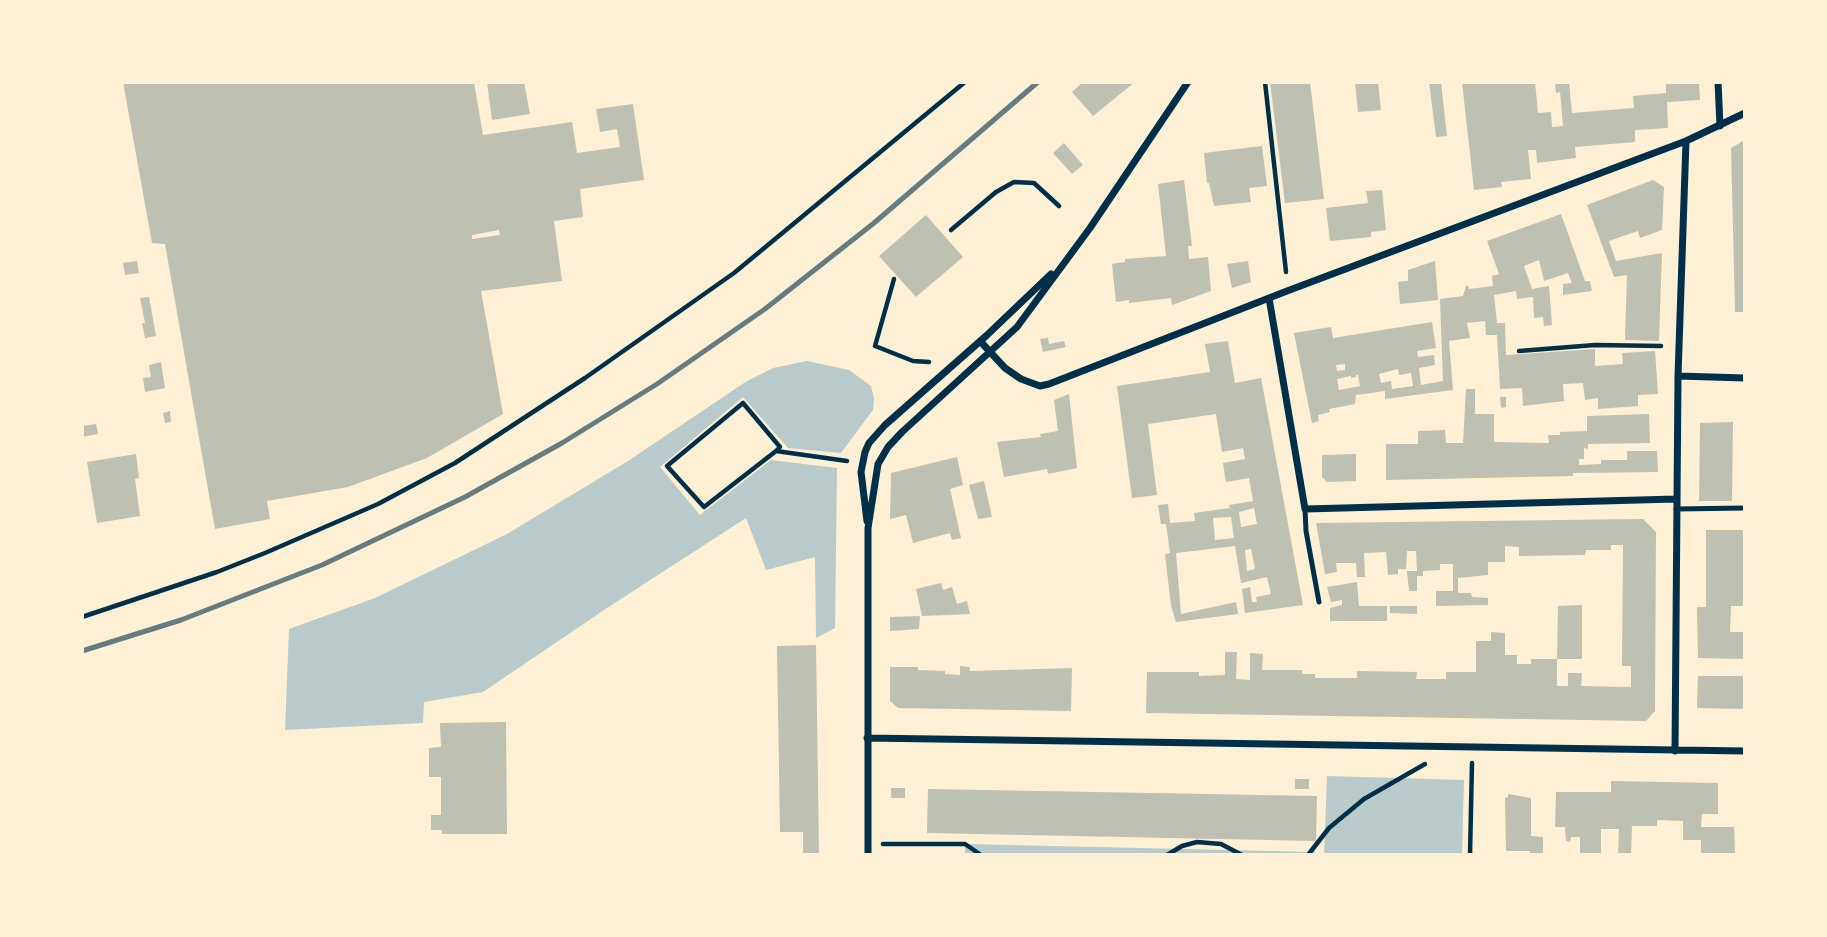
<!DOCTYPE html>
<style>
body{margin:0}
#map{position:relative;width:1827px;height:937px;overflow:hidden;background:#fdf0d5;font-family:Lora,serif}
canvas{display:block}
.frame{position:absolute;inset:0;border:84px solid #fdf0d5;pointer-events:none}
</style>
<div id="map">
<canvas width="1827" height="937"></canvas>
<div class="frame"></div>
</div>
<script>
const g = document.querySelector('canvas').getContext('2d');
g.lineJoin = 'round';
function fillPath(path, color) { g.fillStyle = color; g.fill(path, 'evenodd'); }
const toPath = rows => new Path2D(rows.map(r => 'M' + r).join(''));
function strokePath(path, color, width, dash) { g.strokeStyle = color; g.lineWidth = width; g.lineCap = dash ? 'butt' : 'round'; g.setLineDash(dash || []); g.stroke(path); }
const green = toPath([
 [807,361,849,370,871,386,874,398,873,410,841,453,788,448,743,397,660,467,700,515,771,460,837,468,835,628,816,638,815,557,766,570,746,518,607,608,483,692,424,702,423,723,285,730,289,629,375,598,507,534,628,461,747,381,773,368],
 [1327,776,1464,780,1462,855,1324,855],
 [965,844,1315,852,1314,855,965,855]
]);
const building = toPath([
 [123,82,474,82,483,135,572,122,577,153,620,147,617,129,600,132,596,109,633,104,644,180,580,189,583,217,554,221,562,281,481,291,503,414,427,458,348,487,267,501,270,519,215,529,165,244,152,243],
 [499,230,500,235,472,239,472,235],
 [487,82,524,82,530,114,492,120],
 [1083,82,1135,82,1093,116,1072,92],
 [1270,82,1310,82,1324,199,1285,203],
 [1355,82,1378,82,1381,110,1358,112],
 [1429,82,1441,82,1447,136,1436,137],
 [1462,82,1535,82,1538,113,1551,112,1552,127,1563,126,1560,92,1556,93,1555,82,1569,82,1572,113,1634,108,1633,96,1666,93,1666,82,1699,82,1700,100,1667,102,1668,128,1635,130,1635,142,1575,147,1576,158,1537,163,1536,150,1528,150,1531,179,1501,182,1502,187,1474,190],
 [1745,140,1745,312,1735,312,1731,148],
 [1064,143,1083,165,1072,174,1053,153],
 [1262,146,1267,186,1249,188,1251,202,1214,206,1209,183,1207,183,1204,153],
 [1184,180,1192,246,1188,246,1189,259,1208,257,1211,291,1172,305,1171,298,1129,303,1129,300,1116,302,1112,264,1125,262,1125,259,1166,256,1158,184],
 [1653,180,1664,187,1662,230,1640,238,1638,231,1609,241,1616,261,1662,253,1659,341,1625,340,1627,275,1614,277,1587,205],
 [1382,190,1386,230,1371,232,1371,237,1330,241,1326,208,1368,203,1366,191],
 [1561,214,1585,281,1590,281,1592,291,1563,295,1563,284,1572,283,1568,273,1544,281,1539,260,1524,266,1532,289,1549,286,1552,325,1544,326,1543,317,1534,318,1533,297,1517,299,1516,291,1494,295,1497,323,1505,323,1506,355,1595,349,1595,366,1623,364,1622,353,1655,351,1658,394,1638,395,1638,406,1598,409,1598,398,1585,400,1583,383,1563,384,1564,401,1523,406,1522,388,1500,389,1497,335,1486,335,1485,321,1467,323,1470,338,1449,341,1453,390,1385,399,1385,391,1356,395,1355,404,1329,409,1330,412,1318,415,1319,421,1312,423,1294,333,1331,327,1333,338,1432,322,1436,348,1417,351,1418,357,1434,355,1435,365,1419,368,1421,385,1443,381,1440,299,1463,296,1466,286,1468,286,1469,289,1493,286,1492,276,1499,274,1487,241],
 [1345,364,1345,370,1337,371,1336,365],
 [1398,369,1399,375,1411,373,1413,386,1392,389,1391,381,1381,383,1379,374],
 [1356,375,1358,375,1360,386,1339,390,1337,379,1351,376,1351,378,1356,377],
 [926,215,963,257,916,297,879,256],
 [137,261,139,273,125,275,123,263],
 [1248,261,1251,282,1232,288,1227,264],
 [1435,261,1438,300,1400,304,1398,282,1408,281,1408,270],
 [149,297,156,336,145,338,142,323,145,323,140,298],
 [1048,338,1049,344,1064,341,1066,347,1043,352,1040,339],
 [1228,341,1235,383,1261,378,1303,605,1245,613,1242,589,1250,587,1252,602,1257,602,1256,597,1271,594,1267,577,1241,583,1235,546,1176,553,1181,614,1236,602,1238,614,1176,622,1171,606,1165,554,1170,553,1166,524,1161,524,1158,505,1168,504,1170,523,1195,521,1194,513,1230,508,1229,505,1253,501,1249,478,1226,482,1223,463,1245,459,1243,448,1222,452,1216,414,1148,424,1157,495,1132,498,1117,386,1210,372,1205,344],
 [1254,508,1257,524,1241,527,1239,512],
 [1231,517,1234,538,1215,540,1213,518],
 [1251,549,1255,569,1247,571,1245,550],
 [161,362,165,388,145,392,143,378,151,377,149,365],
 [1466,389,1475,389,1475,414,1494,414,1494,442,1549,443,1548,435,1560,435,1560,432,1587,431,1587,416,1649,414,1650,443,1588,444,1588,449,1584,448,1584,459,1579,459,1579,465,1601,464,1601,460,1627,460,1627,451,1657,451,1658,472,1573,473,1573,476,1386,480,1386,444,1418,444,1418,431,1445,430,1446,443,1463,443],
 [1069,394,1077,468,1048,474,1047,469,1004,477,997,442,1041,437,1040,434,1058,431,1054,400],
 [1500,397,1506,397,1506,407,1501,408],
 [170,411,171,422,165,423,163,413],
 [1733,422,1732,501,1699,501,1700,423],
 [96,424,98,434,82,437,82,426],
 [136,454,139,478,135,479,140,516,97,523,87,462],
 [1356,454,1356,481,1327,482,1322,477,1322,455],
 [957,457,963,485,950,489,961,538,952,540,950,533,913,543,906,515,890,519,891,473],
 [984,481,992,517,978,519,969,485],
 [1643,519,1656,532,1655,711,1646,721,1146,713,1147,672,1199,672,1199,676,1225,675,1225,652,1237,652,1236,679,1250,680,1250,653,1263,654,1262,670,1302,670,1302,674,1315,674,1315,678,1357,678,1357,671,1417,672,1416,679,1446,679,1446,672,1476,672,1476,641,1491,641,1491,632,1505,633,1505,655,1517,655,1517,664,1531,664,1531,659,1557,659,1557,686,1568,686,1568,673,1582,673,1581,686,1631,687,1631,666,1622,666,1623,545,1611,545,1611,550,1586,550,1585,555,1519,556,1519,547,1505,546,1505,562,1488,562,1488,575,1458,578,1458,593,1471,593,1472,597,1488,598,1488,605,1436,606,1436,591,1453,591,1453,564,1440,564,1440,570,1423,571,1423,576,1417,576,1417,591,1409,591,1407,571,1417,571,1416,551,1407,551,1406,569,1398,569,1398,574,1388,575,1386,552,1364,553,1365,577,1357,577,1356,563,1336,563,1337,572,1325,574,1316,523],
 [1706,530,1745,530,1745,606,1731,606,1730,632,1743,632,1743,659,1698,658,1697,607,1706,607],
 [1357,582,1359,606,1387,606,1387,621,1330,621,1330,608,1342,605,1342,600,1331,602,1327,587],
 [941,583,943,590,952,587,957,604,967,601,970,614,922,616,916,589],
 [1582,605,1582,659,1557,659,1558,606],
 [1390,606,1417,606,1417,614,1390,613],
 [920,616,919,629,890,631,890,617],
 [816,645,819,855,803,855,803,832,780,832,777,646],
 [960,666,970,667,970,671,1072,668,1071,711,898,708,890,701,890,667,918,667,918,670,945,671,945,674,960,675],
 [1698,676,1745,676,1745,709,1697,708],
 [506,722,507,834,442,834,442,830,431,830,431,815,441,815,441,777,429,777,429,748,441,747,440,723],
 [1295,779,1309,779,1309,789,1295,789],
 [1611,781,1718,783,1718,814,1702,814,1701,827,1734,827,1735,855,1701,855,1701,840,1683,840,1683,821,1657,820,1657,826,1632,826,1631,855,1618,855,1619,829,1601,829,1601,855,1580,855,1580,837,1571,837,1570,842,1566,841,1565,827,1555,827,1556,792,1611,792],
 [891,788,905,788,905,798,891,798],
 [928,789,1317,796,1316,841,927,833],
 [1508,794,1531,798,1531,836,1543,837,1543,855,1530,855,1530,851,1506,851,1505,798,1508,797]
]);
const path = toPath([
 [1265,82,1286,272],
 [951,230,996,192,1014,182,1034,183,1059,206],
 [894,279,875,346,913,361,929,362],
 [1519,351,1595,345,1661,346],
 [776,451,780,447,743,403,667,466,704,507,776,451,847,461],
 [82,617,217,572,265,553,378,504,455,463,585,378,734,273,965,82],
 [883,844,965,844,981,855],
 [1167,855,1182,846,1197,842,1221,844,1242,855],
 [1308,855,1329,828,1364,799,1425,764],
 [1470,855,1472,763]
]);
const service = toPath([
 [1305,509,1306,531,1319,602],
 [1676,509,1745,508]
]);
const minor = toPath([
 [1718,82,1720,126],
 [1269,298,1305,509,1676,499],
 [980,341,1005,368,1021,379,1040,386,1049,384,1287,291,1686,141,1745,113],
 [1678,376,1745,378],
 [867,521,861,472,865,452,869,443,885,425,986,336,1051,274],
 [867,738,1745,751],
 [1675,751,1678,376,1686,141],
 [868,855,868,528,878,464,888,447,902,432,1017,327,1090,228,1188,82]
]);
const rail = toPath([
 [82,651,181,620,322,565,465,497,562,443,657,384,765,309,874,223,1038,82]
]);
fillPath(green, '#b9caca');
fillPath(building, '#bec0b2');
strokePath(path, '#003049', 4.5);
strokePath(service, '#003049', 5);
strokePath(minor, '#003049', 7);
strokePath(rail, '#657d81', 5);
</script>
